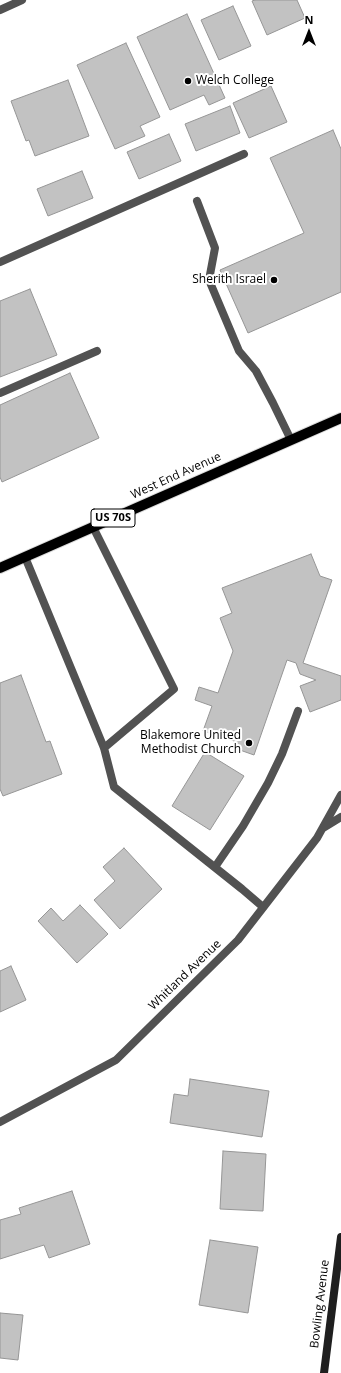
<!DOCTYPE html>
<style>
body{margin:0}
#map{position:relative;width:341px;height:1373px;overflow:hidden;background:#fff;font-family:"Open Sans",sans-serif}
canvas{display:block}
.north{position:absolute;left:289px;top:12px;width:40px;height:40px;-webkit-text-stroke:3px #fff;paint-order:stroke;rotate:0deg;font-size:11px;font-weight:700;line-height:16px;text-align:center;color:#000}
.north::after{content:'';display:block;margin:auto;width:14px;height:18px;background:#000;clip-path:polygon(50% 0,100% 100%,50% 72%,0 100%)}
</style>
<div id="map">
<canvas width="341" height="1373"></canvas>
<div class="north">N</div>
</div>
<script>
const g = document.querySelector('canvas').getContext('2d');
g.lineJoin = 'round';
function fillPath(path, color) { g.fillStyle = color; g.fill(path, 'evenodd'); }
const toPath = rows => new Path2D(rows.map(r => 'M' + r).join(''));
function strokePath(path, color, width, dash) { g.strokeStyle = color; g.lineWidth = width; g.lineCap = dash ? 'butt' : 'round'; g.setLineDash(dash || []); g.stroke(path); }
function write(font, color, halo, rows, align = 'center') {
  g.font = font + ' "Open Sans",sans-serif'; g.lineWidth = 4; g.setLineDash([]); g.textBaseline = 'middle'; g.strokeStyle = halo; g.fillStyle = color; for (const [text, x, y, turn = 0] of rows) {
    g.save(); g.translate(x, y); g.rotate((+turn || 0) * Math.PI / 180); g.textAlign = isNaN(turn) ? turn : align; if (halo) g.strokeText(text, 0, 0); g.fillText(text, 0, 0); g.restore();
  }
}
const building = toPath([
 [255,0,297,0,305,18,267,35,252,1,255,0],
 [233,6,251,46,219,60,201,20,233,6],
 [187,14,225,98,209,105,204,95,170,110,137,37,187,14],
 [126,43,160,117,140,126,145,136,115,149,77,65,126,43],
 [68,80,89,136,35,156,29,140,26,141,11,101,68,80],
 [271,86,287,122,249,138,233,103,271,86],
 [230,106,240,133,196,151,185,124,230,106],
 [333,130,341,149,341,292,248,333,220,270,304,233,270,158,333,130],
 [169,134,181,161,139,179,127,152,169,134],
 [82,171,93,198,48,216,37,189,82,171],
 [30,289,57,355,0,377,0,301,30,289],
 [70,373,99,438,2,482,0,477,0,405,70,373],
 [311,554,320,576,332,580,303,663,341,676,341,700,310,712,300,686,316,680,300,674,296,663,287,660,254,755,237,749,234,741,203,731,212,706,195,700,199,687,218,693,233,651,220,618,232,613,222,588,311,554],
 [21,675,46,742,50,741,62,774,3,796,0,789,0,683,21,675],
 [205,752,244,776,210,830,172,806,205,752],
 [124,848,162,889,120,929,94,900,115,881,103,867,124,848],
 [80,905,108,934,77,963,38,921,51,908,63,921,80,905],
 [11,966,26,1000,0,1012,0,971,11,966],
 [190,1079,269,1091,262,1137,170,1123,174,1094,188,1096,190,1079],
 [223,1151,266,1154,263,1211,220,1209,223,1151],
 [72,1191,90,1244,49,1258,44,1245,0,1259,0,1220,21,1214,19,1208,72,1191],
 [210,1240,258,1247,248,1313,199,1305,210,1240],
 [0,1313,23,1315,18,1360,0,1358,0,1313]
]);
const lane = toPath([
 [197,201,215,248,209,280,239,351,256,371,273,403,291,440],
 [0,262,244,154],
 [0,393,97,351],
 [93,527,174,689,104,748],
 [25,557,104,748,114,787,242,889,263,907],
 [215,867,243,826,268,783,282,754,298,711]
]);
const street = toPath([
 [0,10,22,0],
 [323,828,341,817],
 [0,1122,116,1060,238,940,317,838,341,795]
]);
const secondary = toPath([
 [324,1373,341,1237]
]);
const primary = toPath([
 [0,568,341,418]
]);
const markers = [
 [188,81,4,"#000"],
 [274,280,4,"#000"],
 [249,743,4,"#000"]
];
const shields = [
 [113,518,44]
];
const shieldNames = [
 ["US 70S",113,518]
];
const poiNames = [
 ["Welch College",196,81,"left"],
 ["Sherith Israel",266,280],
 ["Blakemore United",241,736],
 ["Methodist Church",241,750]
];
const streetNames = [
 ["West End Avenue",176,476,-24],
 ["Whitland Avenue",185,975,-44],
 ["Bowling Avenue",320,1304,-83]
];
fillPath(building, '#c2c2c2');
strokePath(building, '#969696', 1);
strokePath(primary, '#dbdbdb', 12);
strokePath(lane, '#525252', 8);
strokePath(street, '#525252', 8);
strokePath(secondary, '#1f1f1f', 8);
strokePath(primary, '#000', 10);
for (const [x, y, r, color] of markers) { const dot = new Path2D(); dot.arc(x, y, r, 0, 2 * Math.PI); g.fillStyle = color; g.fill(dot); strokePath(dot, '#fff', 1.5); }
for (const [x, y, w] of shields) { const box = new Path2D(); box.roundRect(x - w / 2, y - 9, w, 18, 3); g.fillStyle = '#fff'; g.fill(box); strokePath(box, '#000', 1); }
write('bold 11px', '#000', null, shieldNames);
write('12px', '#000', '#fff', poiNames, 'right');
write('12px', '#000', '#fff', streetNames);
</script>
